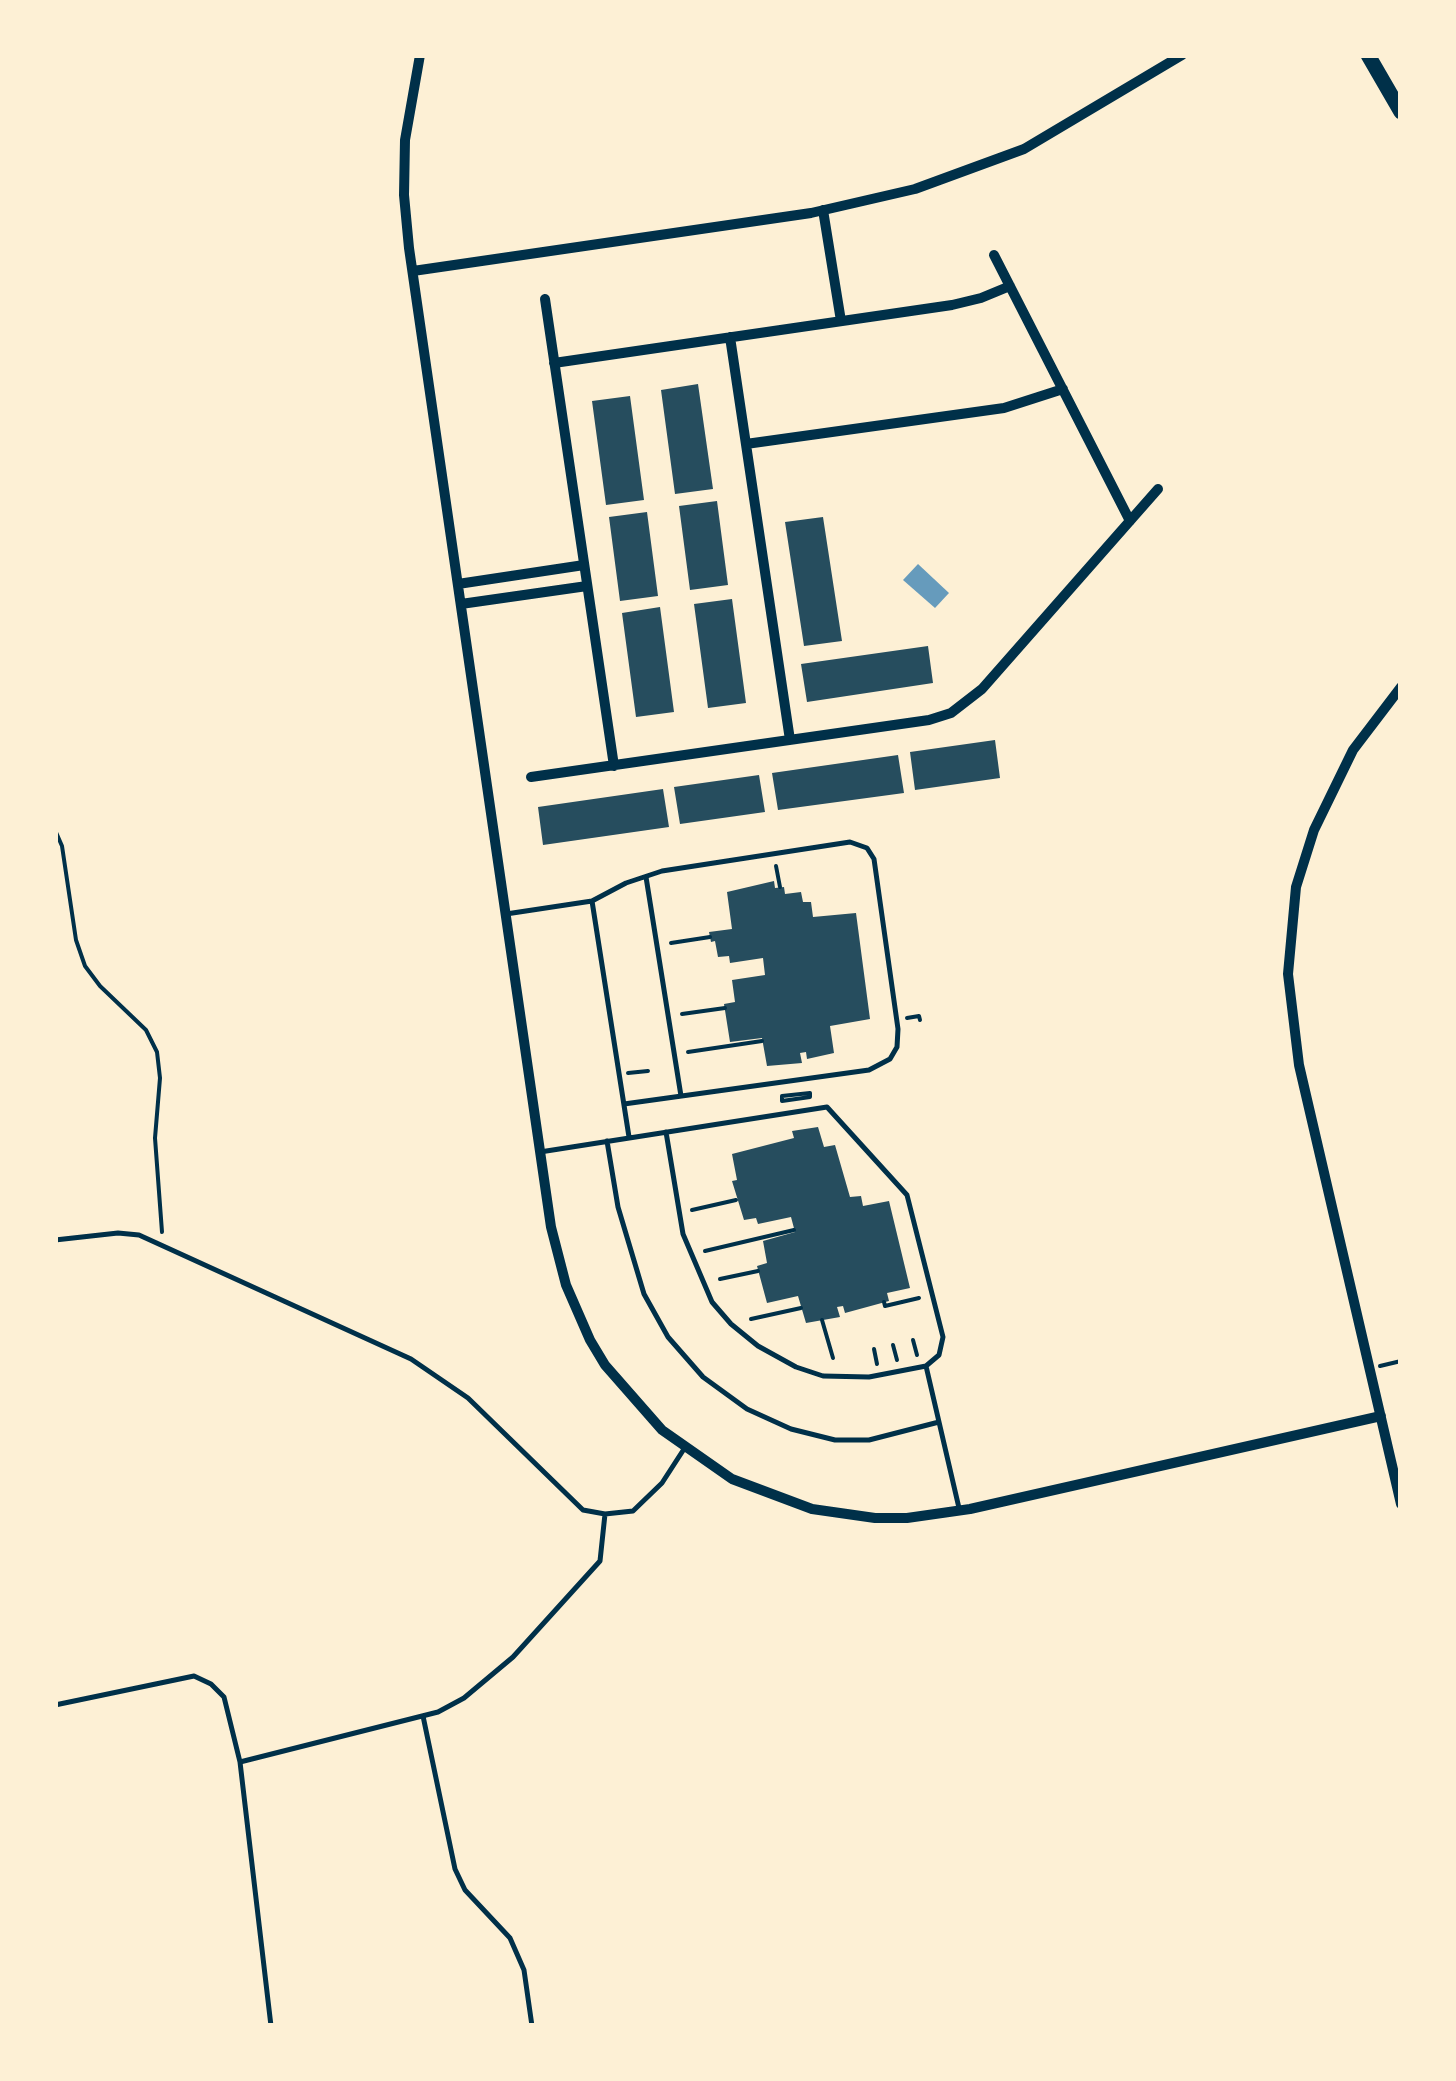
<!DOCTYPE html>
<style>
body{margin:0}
#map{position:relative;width:1456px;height:2081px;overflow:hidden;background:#fdf0d5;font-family:"Golos Text",sans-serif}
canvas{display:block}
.frame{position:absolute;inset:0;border:58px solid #fdf0d5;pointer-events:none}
</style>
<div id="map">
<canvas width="1456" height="2081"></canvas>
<div class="frame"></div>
</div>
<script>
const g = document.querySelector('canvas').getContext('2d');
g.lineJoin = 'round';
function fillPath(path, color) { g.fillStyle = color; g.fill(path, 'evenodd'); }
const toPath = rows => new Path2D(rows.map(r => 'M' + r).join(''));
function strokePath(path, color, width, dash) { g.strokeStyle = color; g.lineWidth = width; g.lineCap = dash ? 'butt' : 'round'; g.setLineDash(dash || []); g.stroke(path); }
const water = toPath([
 [918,564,949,593,935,608,903,580]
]);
const building = toPath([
 [698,384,713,489,675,494,661,390],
 [630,396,644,500,606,505,592,401],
 [717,501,728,585,690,590,679,506],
 [647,512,658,596,620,601,609,517],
 [823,517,842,641,804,646,785,522],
 [732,599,746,703,708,708,694,604],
 [660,607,674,712,636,717,622,613],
 [928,646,933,683,807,702,801,664],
 [995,740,1000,778,915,790,910,752],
 [898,755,904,793,778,810,772,773],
 [759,775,765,812,680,824,674,787],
 [663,789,669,827,543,845,538,807],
 [774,881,775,888,784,887,785,894,801,892,803,902,811,902,813,917,856,913,870,1019,830,1026,834,1053,807,1059,806,1052,800,1053,802,1063,767,1066,762,1038,730,1042,724,1004,735,1002,732,980,765,975,763,958,730,963,729,956,718,957,715,941,711,942,709,932,732,929,727,892],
 [818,1127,824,1147,835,1145,850,1197,861,1196,863,1206,889,1201,910,1288,887,1293,889,1301,845,1313,843,1306,837,1307,840,1317,806,1323,798,1296,767,1303,757,1266,767,1263,763,1241,795,1232,791,1217,758,1224,756,1218,744,1220,732,1181,737,1180,732,1154,794,1138,792,1131]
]);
const path = toPath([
 [55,830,62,846,76,940,85,966,100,986,146,1030,157,1052,160,1078,155,1138,162,1232],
 [776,866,780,887],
 [671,943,710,937],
 [682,1014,725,1008],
 [907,1018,919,1016,920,1020],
 [688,1052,762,1041],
 [628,1073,648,1071],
 [810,1093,810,1097,782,1101,782,1096,810,1093],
 [692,1210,736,1200],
 [705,1251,794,1230],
 [720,1279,758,1271],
 [884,1302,885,1306,919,1298],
 [751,1319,801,1308],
 [822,1320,833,1358],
 [913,1340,917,1355],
 [893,1345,897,1360],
 [874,1349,877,1364],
 [1380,1366,1401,1361]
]);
const service = toPath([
 [646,877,681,1096],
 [506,914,592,901],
 [624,1104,869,1070,890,1059,897,1047,898,1029,874,859,867,848,850,842,662,871,626,883,592,901,629,1137],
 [666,1132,683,1234,712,1302,731,1324,758,1346,796,1367,823,1376,869,1377,926,1366],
 [607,1141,618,1207,644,1294,668,1337,703,1377,747,1409,791,1429,835,1440,869,1440,939,1422],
 [540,1152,827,1107,907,1195,943,1337,939,1355,926,1366,959,1508],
 [55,1240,118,1233,139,1235,411,1359,468,1398,583,1510,605,1514,633,1511,662,1483,684,1449],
 [55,1705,194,1676,211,1684,224,1697,240,1762,438,1712,464,1698,513,1657,600,1561,605,1514],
 [423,1716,455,1869,465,1890,510,1938,524,1970,532,2026],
 [240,1762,271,2026]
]);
const minor = toPath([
 [420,55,405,140,404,195,409,248,551,1227,566,1285,590,1340,605,1365,662,1430,732,1479,812,1509,875,1518,907,1518,970,1509,1381,1416],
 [823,210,841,321],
 [994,255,1130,521],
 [413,271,811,213,915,189,1024,149,1182,55],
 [545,299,614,766],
 [730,337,790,740],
 [554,363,952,305,981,298,1010,286],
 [746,444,1004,408,1063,389],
 [458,584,584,565],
 [461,604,587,586],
 [1401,687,1353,750,1314,830,1296,887,1288,974,1299,1065,1401,1504],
 [531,777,929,720,951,713,982,689,1158,489]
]);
const trunk = toPath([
 [1368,55,1401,112]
]);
fillPath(water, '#669bbc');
fillPath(building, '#264d5e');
strokePath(path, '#003049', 4);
strokePath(service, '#003049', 5);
strokePath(minor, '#003049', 10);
strokePath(trunk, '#003049', 15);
</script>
